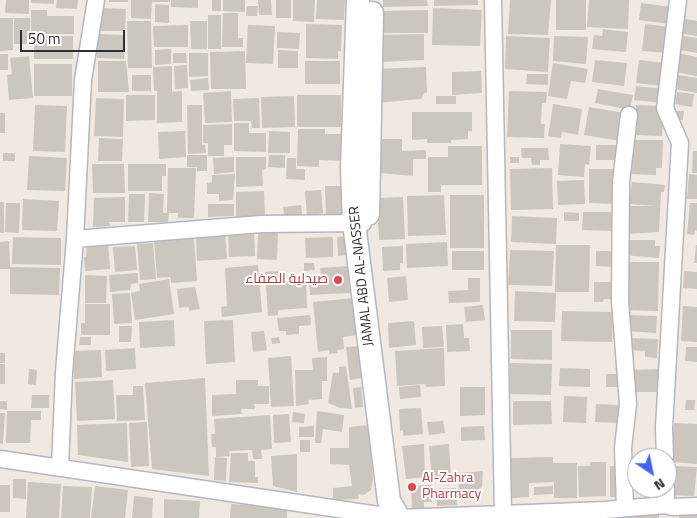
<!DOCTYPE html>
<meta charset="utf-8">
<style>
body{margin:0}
#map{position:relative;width:697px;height:518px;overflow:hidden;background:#efe9e1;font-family:"Titillium Web",sans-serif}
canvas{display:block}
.north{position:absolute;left:627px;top:448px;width:50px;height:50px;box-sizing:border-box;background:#fff;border:1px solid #ababab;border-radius:50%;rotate:146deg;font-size:14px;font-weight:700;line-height:20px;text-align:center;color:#2e2e2e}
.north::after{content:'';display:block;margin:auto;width:18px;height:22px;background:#4264fb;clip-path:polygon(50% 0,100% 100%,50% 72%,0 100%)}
.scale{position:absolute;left:20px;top:30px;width:105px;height:22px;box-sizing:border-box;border:2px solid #2e2e2e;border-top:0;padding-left:6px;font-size:15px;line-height:18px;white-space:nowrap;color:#2e2e2e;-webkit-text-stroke:4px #fff;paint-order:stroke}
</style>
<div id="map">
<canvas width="697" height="518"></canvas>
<div class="north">N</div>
<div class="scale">50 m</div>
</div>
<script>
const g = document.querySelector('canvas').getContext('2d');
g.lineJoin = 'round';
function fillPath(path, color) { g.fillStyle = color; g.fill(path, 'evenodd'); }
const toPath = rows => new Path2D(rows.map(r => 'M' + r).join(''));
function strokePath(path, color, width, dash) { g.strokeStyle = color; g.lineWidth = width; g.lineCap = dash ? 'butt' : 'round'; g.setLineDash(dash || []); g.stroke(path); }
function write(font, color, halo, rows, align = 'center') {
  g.font = font + ' "Titillium Web",Cairo,sans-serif'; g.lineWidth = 4; g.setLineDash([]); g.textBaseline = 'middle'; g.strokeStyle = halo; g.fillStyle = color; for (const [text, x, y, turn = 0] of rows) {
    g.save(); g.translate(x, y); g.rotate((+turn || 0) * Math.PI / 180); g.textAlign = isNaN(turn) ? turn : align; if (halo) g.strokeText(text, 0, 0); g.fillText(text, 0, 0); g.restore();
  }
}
const building = toPath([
 [6,0,29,0,29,14,5,13],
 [31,0,54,0,54,4,31,3],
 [57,0,78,0,77,9,56,8],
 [109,0,128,0,128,2,109,2],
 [131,0,170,0,170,2,152,2,151,19,131,18],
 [171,0,198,0,198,8,171,7],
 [212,0,221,0,221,11,212,11],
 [223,0,245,0,245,12,223,11],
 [258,0,271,0,272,15,259,15],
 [276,0,291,0,291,18,276,18],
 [293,0,315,0,314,22,293,21],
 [317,0,345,0,344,20,316,19],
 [383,0,427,0,428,6,383,7],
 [434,0,478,0,478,5,434,6],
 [510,0,551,0,548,35,508,34],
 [556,0,586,0,586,30,556,30],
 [589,0,629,0,628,29,587,27],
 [641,3,672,7,670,24,639,20],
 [155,4,169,5,169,23,155,22],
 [247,6,258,6,257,16,246,16],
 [101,8,126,9,125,31,100,31],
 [433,8,482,10,480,46,432,45],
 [31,10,47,10,47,16,74,16,74,34,31,34],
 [428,10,428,33,381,33,381,11],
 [223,13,238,13,238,38,243,38,243,47,222,47],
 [208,15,221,15,221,49,208,49],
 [0,18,13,18,13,50,0,51],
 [14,18,30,18,30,44,14,44],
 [681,18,697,21,697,36,678,33],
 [127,21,151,21,152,68,128,68],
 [190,21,207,21,207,49,191,49],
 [306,24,342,25,341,51,338,51,338,59,306,58],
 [645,24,670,27,668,53,642,51],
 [188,25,188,47,154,47,153,26],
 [248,25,275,26,273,64,246,63],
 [603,29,628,32,626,52,592,49,594,35,602,36],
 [277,32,300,33,299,49,277,48],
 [98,34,125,35,124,59,97,58],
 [424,34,424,60,380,62,379,35],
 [678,35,697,38,697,53,675,49],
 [34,36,73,36,73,59,34,59],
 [506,36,550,38,548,72,505,69],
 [554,36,588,37,586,64,553,61],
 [171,49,171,64,155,65,155,50],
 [278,50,298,51,298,68,278,68],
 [245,51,246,89,211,89,210,52],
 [674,52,697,57,697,76,670,71],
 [173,53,186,53,187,63,173,63],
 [189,53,208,53,208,76,189,77],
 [0,54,8,54,8,70,0,70],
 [29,56,33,98,9,100,7,75,12,74,10,58],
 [595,60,627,63,624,86,592,82],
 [639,60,665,63,662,86,636,83],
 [98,61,126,61,129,92,98,92],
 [305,61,340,61,340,84,305,84],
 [553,63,588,69,585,83,571,81,567,99,548,96],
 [34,64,72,64,72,96,34,96],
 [187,65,188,88,175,89,174,66],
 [172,66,172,92,182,91,182,122,157,123,157,91,154,91,153,67],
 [426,67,427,93,424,93,421,99,377,103,376,69],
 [481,71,482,93,452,95,452,72],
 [527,74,548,74,548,85,526,84],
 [671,74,697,78,697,93,669,88],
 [132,75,151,75,151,91,132,91],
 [208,78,209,90,191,91,190,80],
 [636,86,664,89,662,103,634,100],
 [598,89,633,95,630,110,595,103],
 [231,91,232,122,205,123,203,93],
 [509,91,547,92,546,103,542,103,541,124,545,124,544,138,507,137],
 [677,92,694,94,692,107,675,104],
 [126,95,155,95,155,120,126,121],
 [297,95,341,95,341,127,297,127],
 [294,96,295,127,262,128,261,97],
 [436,96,456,96,456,104,436,104],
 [96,98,124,99,123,137,94,136],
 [259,98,260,128,252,128,251,121,234,121,233,99],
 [553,104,582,109,578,135,562,132,561,138,548,136],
 [35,105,67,106,65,152,33,151],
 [187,105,202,105,202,145,205,145,206,153,188,154],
 [636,105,664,106,662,136,635,135],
 [589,107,625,113,621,141,584,135],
 [674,111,684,111,683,120,673,120],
 [412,112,472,112,472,131,468,131,468,139,451,140,451,143,427,143,427,139,412,140],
 [0,113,5,113,5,133,0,133],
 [234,123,249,123,249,133,266,133,266,152,234,151],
 [232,124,232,145,224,145,224,156,208,156,208,143,203,143,203,125],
 [298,129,325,129,325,134,342,134,341,161,319,160,319,167,297,166],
 [185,131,186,157,159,159,158,132],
 [269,131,290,132,290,153,268,153],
 [99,138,123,139,122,161,98,161],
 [380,139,402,139,402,151,426,150,426,159,413,159,413,176,380,173],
 [635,140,663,140,662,168,656,168,656,175,630,174,631,152,634,152],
 [560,144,591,146,589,165,585,164,584,177,558,175],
 [596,145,616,145,616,160,596,160],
 [448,146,482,146,482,185,441,185,441,192,428,192,428,157,448,157],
 [521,148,548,148,549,160,540,160,540,165,532,165,531,158,522,158],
 [693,151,697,151,697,173,692,173],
 [3,153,15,153,15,161,3,161],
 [187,155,207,155,207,171,197,171,197,167,187,167],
 [269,155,285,155,285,168,268,167],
 [29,156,67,158,65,191,27,190],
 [234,157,234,172,214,174,213,158],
 [236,157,266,157,266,169,262,170,263,186,236,187],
 [510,157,519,157,519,163,510,163],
 [287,158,296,158,296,169,305,169,305,180,286,179],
 [92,164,124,164,125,193,93,193],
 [128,164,166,164,166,176,162,176,162,191,128,191],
 [168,168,196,168,194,218,178,218,178,213,169,213,168,222,148,222,149,193,164,194,163,213,167,213],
 [552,168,553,209,511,210,510,169],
 [589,169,616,169,615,204,589,203],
 [235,174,233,200,219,201,219,194,207,194,207,183,212,182,212,175],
 [689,174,697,175,697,199,687,199],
 [584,180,585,204,558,205,557,181],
 [632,182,665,185,664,192,661,192,659,232,627,234,627,206,655,206,629,204],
 [325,186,342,186,343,219,326,220],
 [321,190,323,213,307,216,305,191],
 [264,191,265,219,236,219,236,192],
 [129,194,145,194,144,222,128,222],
 [444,195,446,235,408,236,407,196],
 [450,195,484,195,484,248,450,248],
 [125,197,125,222,109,222,110,226,93,227,94,198],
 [403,197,405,239,379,240,377,198],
 [23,199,59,201,57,231,22,230],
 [0,202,4,202,4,233,0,233],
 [6,203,20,203,19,233,5,232],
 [690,203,697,203,697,231,695,230,694,235,687,234],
 [208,204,234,204,234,216,208,217],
 [301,205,303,220,285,222,283,207],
 [564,212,579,213,579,221,564,221],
 [583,212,615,212,615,231,582,230],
 [512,216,557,218,556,244,511,242],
 [254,231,255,256,229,257,228,232],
 [225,232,227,259,197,261,196,234],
 [258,233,278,233,277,260,257,259],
 [347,236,348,255,338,256,337,237],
 [13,237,61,238,61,265,12,264],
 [194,237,197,281,171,283,170,277,157,278,154,240],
 [333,237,333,257,306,258,305,238],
 [624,240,655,240,655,246,660,246,659,258,623,255],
 [9,241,10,267,60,268,59,295,10,294,10,269,0,269,0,242],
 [108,242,110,269,85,271,84,257,86,257,87,243],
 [447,242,448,266,407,268,406,244],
 [153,243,156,279,140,280,137,244],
 [556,245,590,245,589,292,555,292],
 [696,245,697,245,697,263,694,263],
 [135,246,137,270,115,272,113,247],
 [403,246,403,263,400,263,400,270,383,271,382,247],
 [510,250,554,251,552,286,508,285],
 [452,251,484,251,484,270,452,270],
 [596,251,617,251,616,267,596,266],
 [623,262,659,262,658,311,622,310],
 [304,263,314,263,315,270,304,271],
 [258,265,262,312,222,317,221,307,227,306,225,268],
 [351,266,350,293,310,295,309,278,321,278,320,268],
 [279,271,279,282,306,280,307,308,278,310,278,315,268,316,265,272],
 [684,271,697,272,697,289,683,288],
 [138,273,138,283,131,284,130,290,110,292,109,275],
 [85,275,107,276,106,303,85,303],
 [406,276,408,300,389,302,387,278],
 [468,278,480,278,480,302,449,303,448,291,468,290],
 [169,279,174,314,135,320,131,293,140,291,139,284],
 [594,282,619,282,618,299,604,299,603,302,594,302],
 [195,287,200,309,189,311,189,307,179,308,177,289],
 [515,291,556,293,555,322,514,321],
 [130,293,132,323,114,324,112,294],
 [354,298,357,335,343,337,344,349,337,350,338,353,329,354,329,350,318,352,313,302],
 [85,304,110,304,110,335,81,335,81,323,85,323],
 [483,305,485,320,466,322,464,307],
 [683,306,697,307,697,342,681,341],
 [562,311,613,312,612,342,561,341],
 [310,315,311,325,299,326,299,334,286,335,286,331,279,331,277,318],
 [627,315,657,316,656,333,626,331],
 [174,320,175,346,140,348,139,322],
 [233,320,235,362,206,364,204,321],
 [414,321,416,345,389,348,388,323],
 [463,324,464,338,469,338,470,351,447,352,446,325],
 [119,326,132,326,131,342,119,342],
 [442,326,444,347,423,348,422,327],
 [511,330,552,330,552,360,511,359],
 [264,331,267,350,253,352,251,332],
 [80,337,91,337,91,345,79,345],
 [279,337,280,343,272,344,271,338],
 [630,338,658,339,657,358,645,357,645,351,630,350],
 [358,346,362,378,350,380,346,347],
 [686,347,697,347,697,362,685,361],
 [135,348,136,369,106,371,105,350],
 [444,348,445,386,426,387,426,384,397,386,395,351],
 [101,350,102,377,74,379,73,351],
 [0,353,5,353,5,363,0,363],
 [291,356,294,406,271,407,268,358],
 [327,357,327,381,322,381,322,399,308,400,309,404,296,406,295,370,313,370,312,358],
 [510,363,552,364,551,395,509,394],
 [0,364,5,364,5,384,0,384],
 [346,366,352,409,340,408,328,403,333,373,339,373,339,367],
 [560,368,590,369,590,387,559,386],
 [29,369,37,370,36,385,28,384],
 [660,369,660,392,628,392,628,370],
 [606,374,618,374,618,387,606,387],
 [205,378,209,476,152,469,145,383],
 [113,380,115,419,77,421,75,382],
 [236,380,258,380,258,386,269,386,269,404,254,404,255,409,241,409,242,414,212,416,212,395,236,394],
 [420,385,421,397,400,399,399,387],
 [133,386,143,386,145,420,117,421,116,395,133,395],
 [361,387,363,407,355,408,353,388],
 [460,387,485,387,485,415,460,416],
 [32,395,49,395,49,408,31,408],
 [564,396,587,397,586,423,563,422],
 [686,400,695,400,694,410,685,410],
 [0,401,7,401,7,410,0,409],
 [513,401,551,401,552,424,513,425],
 [596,404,619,405,619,423,595,422],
 [421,408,423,434,403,436,403,430,400,431,399,409],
 [7,411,41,411,41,420,31,420,30,443,6,443],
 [317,411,344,415,342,432,323,429,321,443,315,443],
 [293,412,305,414,304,423,292,422],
 [0,413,5,413,3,444,0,443],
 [289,414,291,442,274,443,273,415],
 [270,415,272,449,261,450,262,459,253,459,252,450,229,451,230,456,216,457,216,447,212,447,211,434,215,434,214,419],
 [443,421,445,433,429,435,427,422],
 [147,422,149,466,131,467,129,423],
 [127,423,128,462,78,455,77,425],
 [674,423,697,424,697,464,672,462],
 [368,425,373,479,371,490,364,495,358,494,359,499,333,500,333,488,352,486,349,465,330,464,330,448,349,448,349,427],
 [314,426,314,437,299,437,299,427],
 [484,426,485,440,461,441,461,427],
 [300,440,310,440,310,452,300,452],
 [424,444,425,477,406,479,402,446],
 [449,444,451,477,432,479,429,446],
 [231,453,248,453,248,461,255,461,255,477,258,477,258,483,229,482],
 [297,454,297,492,273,486,271,456],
 [215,457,227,458,226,481,214,480],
 [553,457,553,463,577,463,577,498,554,498,554,482,529,483,529,497,512,498,511,458],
 [590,462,606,462,606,496,579,497,578,466,590,466],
 [610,466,618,466,619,497,610,497],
 [671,466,697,467,694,496,670,495],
 [483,471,482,487,473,493,459,494,458,473],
 [13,479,26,479,26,499,13,498],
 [28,482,61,484,59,518,26,518],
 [0,485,10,485,10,512,0,512],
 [431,485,432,502,424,502,424,508,412,509,411,486],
 [63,486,92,487,90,518,61,518],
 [95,486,128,490,125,518,91,518],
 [553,486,553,494,534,495,534,487],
 [456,488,457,505,437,506,436,489],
 [134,496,153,498,152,518,132,518],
 [164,499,200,501,199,518,164,518],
 [231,504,287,507,287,518,230,518],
 [624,511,659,512,659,518,624,518],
 [697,512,697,518,679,518,679,513]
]);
const street = toPath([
 [493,0,503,513],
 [75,239,261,224,363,223],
 [665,458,664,428,680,143,665,108,678,0],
 [0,459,399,518,605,510,666,505,672,507,697,506],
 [60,467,64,372,75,239,83,80,96,0],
 [666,488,666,505],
 [625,508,623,448,628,404,620,301,621,182,629,115]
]);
const secondary = toPath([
 [358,0,352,168,354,223,389,501,399,518],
 [368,214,372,13]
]);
const markers = [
 [338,280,5,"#e0444e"],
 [412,487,5,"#e0444e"]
];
const streetNames = [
 ["JAMAL ABD AL-NASSER",362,276,-96]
];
const healthNames = [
 ["صيدلية الصفاء",328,280],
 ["Al-Zahra",422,479,"left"],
 ["Pharmacy",422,495,"left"]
];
fillPath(building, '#cbc7bf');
strokePath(street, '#b4b7c1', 19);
strokePath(secondary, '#b4b7c1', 25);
strokePath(street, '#fff', 16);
strokePath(secondary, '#fff', 22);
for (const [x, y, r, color] of markers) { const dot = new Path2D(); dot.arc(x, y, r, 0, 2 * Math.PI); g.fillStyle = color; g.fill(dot); strokePath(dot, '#fff', 2); }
write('14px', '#2e2e2e', '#fff', streetNames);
write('14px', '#be3a42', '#fff', healthNames, 'right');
</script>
